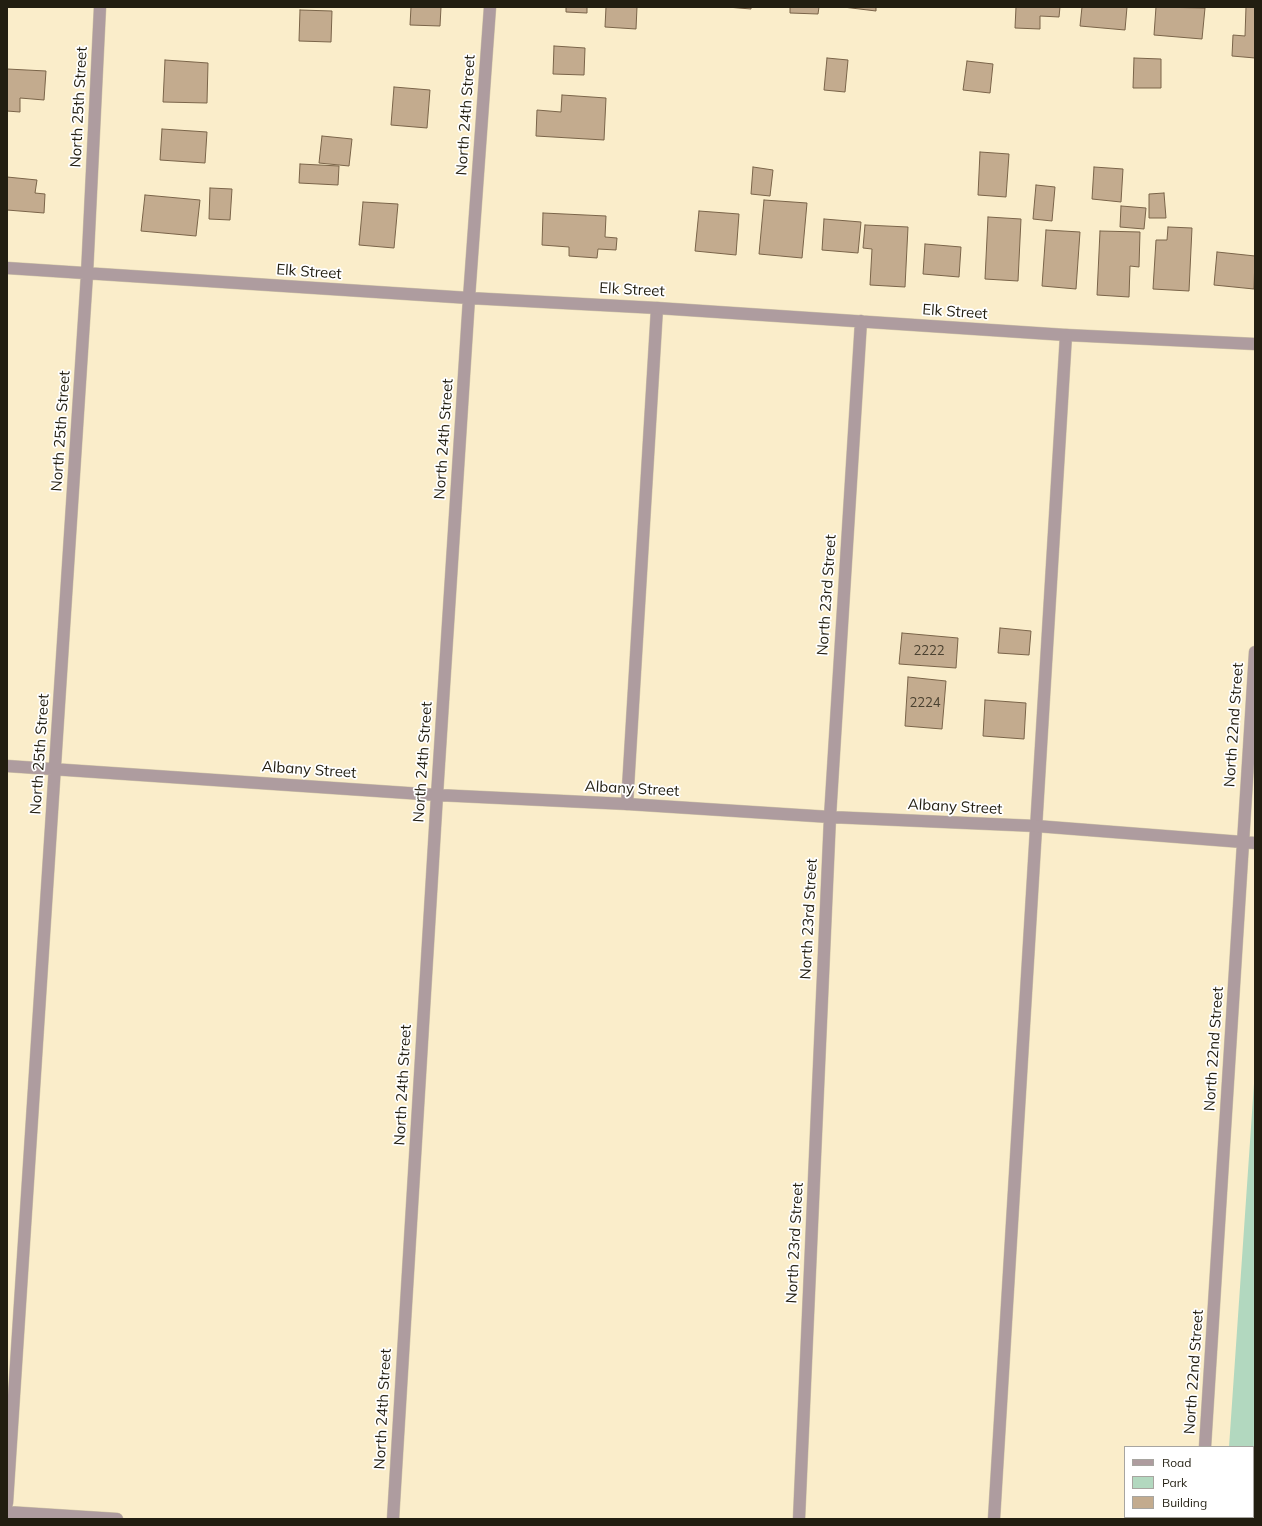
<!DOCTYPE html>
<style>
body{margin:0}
#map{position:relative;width:1262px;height:1526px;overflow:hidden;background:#faedca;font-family:Mulish,sans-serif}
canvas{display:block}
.frame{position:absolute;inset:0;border:8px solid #221e11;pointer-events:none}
.legend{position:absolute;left:1124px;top:1446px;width:130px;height:72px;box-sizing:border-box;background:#fff;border:1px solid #a7a5a0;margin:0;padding:5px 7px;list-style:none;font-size:12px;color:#221e11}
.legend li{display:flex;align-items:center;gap:8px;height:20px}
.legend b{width:20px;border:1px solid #a7a5a0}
</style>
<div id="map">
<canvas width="1262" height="1526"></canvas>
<div class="frame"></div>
<ul class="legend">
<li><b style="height:5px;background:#ae9c9f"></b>Road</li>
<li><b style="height:11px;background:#b2d8bf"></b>Park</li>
<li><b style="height:11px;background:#c3ab8e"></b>Building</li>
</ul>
</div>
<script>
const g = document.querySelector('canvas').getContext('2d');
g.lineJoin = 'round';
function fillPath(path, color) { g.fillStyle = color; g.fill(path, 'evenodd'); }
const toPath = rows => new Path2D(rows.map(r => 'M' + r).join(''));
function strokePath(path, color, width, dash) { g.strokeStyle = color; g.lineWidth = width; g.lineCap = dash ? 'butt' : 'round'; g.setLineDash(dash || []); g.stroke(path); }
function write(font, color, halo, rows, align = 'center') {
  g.font = font + ' Mulish,sans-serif'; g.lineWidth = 3.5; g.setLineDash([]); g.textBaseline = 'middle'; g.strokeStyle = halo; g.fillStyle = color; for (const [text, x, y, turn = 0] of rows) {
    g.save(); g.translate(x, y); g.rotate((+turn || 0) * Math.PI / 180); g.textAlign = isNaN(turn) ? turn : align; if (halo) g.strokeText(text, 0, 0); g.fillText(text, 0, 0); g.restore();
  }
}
const green = toPath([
 [1255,1069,1255,1519,1224,1519,1224,1517,1253,1517,1253,1447,1229,1447]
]);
const building = toPath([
 [411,7,441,7,440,26,410,25,411,7],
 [566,7,587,7,587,13,566,12,566,7],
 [606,7,637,7,636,29,605,27,606,7],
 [727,7,751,7,751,9,727,7],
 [790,7,819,7,818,14,790,13,790,7],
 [843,7,876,7,876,11,843,7],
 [1016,7,1060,7,1059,17,1040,16,1040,29,1015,28,1016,7],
 [1082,7,1127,7,1125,30,1080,26,1082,7],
 [1156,7,1205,8,1202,39,1154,35,1156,7],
 [1246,7,1255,7,1255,58,1232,56,1233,35,1245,36,1246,7],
 [300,10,332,11,331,42,299,41,300,10],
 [554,46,585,48,584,75,553,74,554,46],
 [827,58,848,60,845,92,824,90,827,58],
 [1134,58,1161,59,1161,88,1133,88,1134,58],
 [165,60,208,63,207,103,163,102,165,60],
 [967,61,993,64,990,93,963,90,967,61],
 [7,69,46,71,44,100,20,98,20,112,7,111,7,69],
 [394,87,430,90,427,128,391,125,394,87],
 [562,95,606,98,604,140,536,136,537,110,561,112,562,95],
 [162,129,207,132,205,163,160,160,162,129],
 [322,136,352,139,349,166,319,163,322,136],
 [980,152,1009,154,1006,197,978,195,980,152],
 [300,164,339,166,338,185,299,183,300,164],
 [753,167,773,170,770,196,751,194,753,167],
 [1094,167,1123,169,1121,202,1092,199,1094,167],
 [7,177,37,180,35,193,45,194,44,213,7,210,7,177],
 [1036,185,1055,187,1052,221,1033,219,1036,185],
 [210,188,232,189,230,220,209,219,210,188],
 [1164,193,1166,218,1149,218,1149,194,1164,193],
 [145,195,200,200,196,236,141,231,145,195],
 [764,200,807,203,802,258,759,254,764,200],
 [363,202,398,204,394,248,359,245,363,202],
 [1121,206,1146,208,1144,229,1120,227,1121,206],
 [699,211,739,214,736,255,695,251,699,211],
 [543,213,606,216,605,237,617,238,616,250,598,249,597,258,569,256,569,247,542,245,543,213],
 [988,217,1021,219,1018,281,985,279,988,217],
 [824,219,861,222,858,253,822,250,824,219],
 [865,225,908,227,905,287,870,285,872,249,863,248,865,225],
 [1168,227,1192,228,1189,291,1153,289,1156,240,1167,240,1168,227],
 [1046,230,1080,232,1076,289,1042,286,1046,230],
 [1100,231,1140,232,1139,267,1130,266,1129,297,1097,295,1100,231],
 [925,244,961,247,959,277,923,274,925,244],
 [1217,252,1255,256,1254,289,1214,285,1217,252],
 [1000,628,1031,631,1029,655,998,653,1000,628],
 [902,633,958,638,956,668,899,664,902,633],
 [908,677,946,681,942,729,905,726,908,677],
 [985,700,1026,703,1024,739,983,736,985,700]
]);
const lane = toPath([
 [627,804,657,308],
 [994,1519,1066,335]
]);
const street = toPath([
 [7,268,469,298,657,308,1066,335,1255,344],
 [7,766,437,795,627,804,830,817,1036,826,1255,843],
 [1205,1447,1255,652],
 [7,1503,87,274,100,7],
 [7,1512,117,1519],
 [393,1519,437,795,469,298,490,7],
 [799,1519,830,817,861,321],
 [1201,1519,1201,1517]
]);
const numberNames = [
 ["2222",929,651],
 ["2224",925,703]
];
const streetNames = [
 ["North 25th Street",79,107,-87],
 ["North 24th Street",466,115,-86],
 ["Elk Street",309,272,4],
 ["Elk Street",632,290,3],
 ["Elk Street",955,312,4],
 ["North 25th Street",61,431,-86],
 ["North 24th Street",444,439,-86],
 ["North 23rd Street",827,595,-86],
 ["North 22nd Street",1234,725,-86],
 ["North 25th Street",40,754,-86],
 ["North 24th Street",423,762,-86],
 ["Albany Street",309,770,4],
 ["Albany Street",632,789,3],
 ["Albany Street",955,807,3],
 ["North 23rd Street",809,919,-87],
 ["North 22nd Street",1214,1049,-86],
 ["North 24th Street",403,1085,-87],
 ["North 23rd Street",795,1243,-87],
 ["North 22nd Street",1194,1372,-86],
 ["North 24th Street",383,1409,-87]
];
fillPath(green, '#b2d8bf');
fillPath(building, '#c3ab8e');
strokePath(building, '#7a6449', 1);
strokePath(lane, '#d3c8a9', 13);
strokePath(street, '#d3c8a9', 13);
strokePath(lane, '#ae9c9f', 12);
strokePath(street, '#ae9c9f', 12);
write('13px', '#4a4130', null, numberNames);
write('15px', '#221e11', '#fff', streetNames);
</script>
